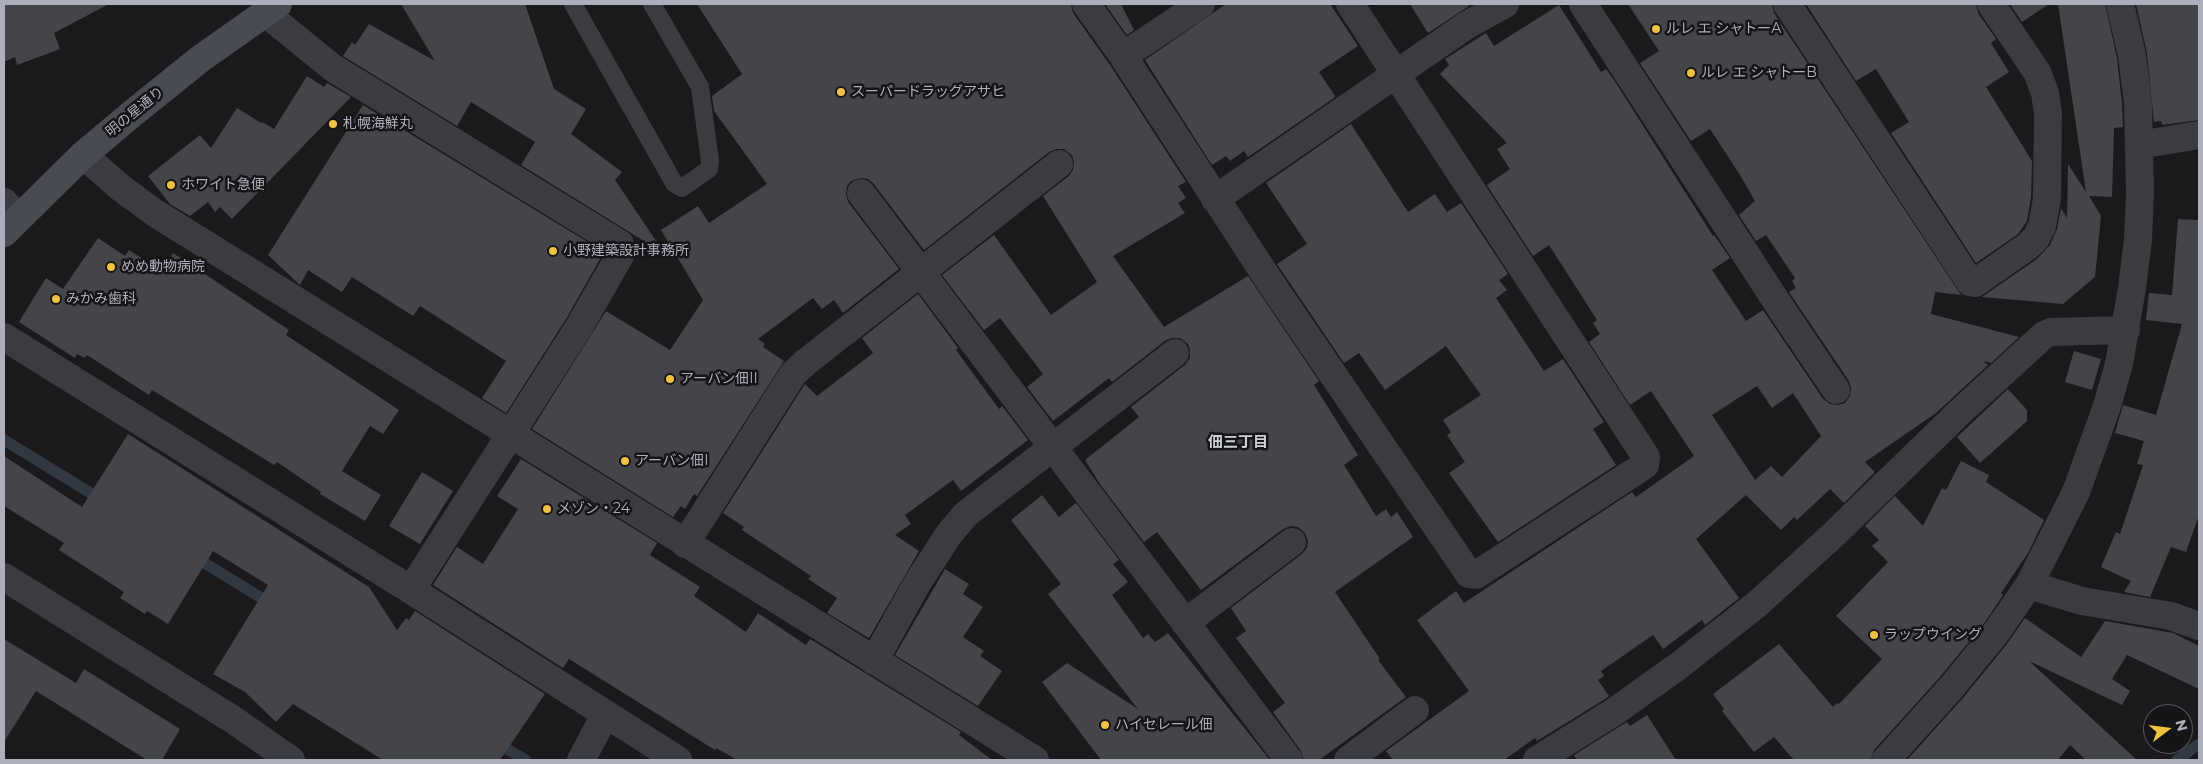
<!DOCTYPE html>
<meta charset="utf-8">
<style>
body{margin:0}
#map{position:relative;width:2203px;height:764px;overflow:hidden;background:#1a1a1d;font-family:Montserrat,sans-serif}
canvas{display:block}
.frame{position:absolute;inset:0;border:5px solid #adb0bc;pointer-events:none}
.north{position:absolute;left:2143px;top:704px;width:50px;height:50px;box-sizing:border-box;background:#151518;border:1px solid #52535a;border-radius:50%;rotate:75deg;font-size:14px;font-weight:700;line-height:20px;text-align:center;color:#adb0bc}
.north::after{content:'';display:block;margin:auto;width:18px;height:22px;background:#f2c23d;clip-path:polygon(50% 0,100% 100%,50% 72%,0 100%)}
</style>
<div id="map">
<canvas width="2203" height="764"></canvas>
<div class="frame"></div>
<div class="north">N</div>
</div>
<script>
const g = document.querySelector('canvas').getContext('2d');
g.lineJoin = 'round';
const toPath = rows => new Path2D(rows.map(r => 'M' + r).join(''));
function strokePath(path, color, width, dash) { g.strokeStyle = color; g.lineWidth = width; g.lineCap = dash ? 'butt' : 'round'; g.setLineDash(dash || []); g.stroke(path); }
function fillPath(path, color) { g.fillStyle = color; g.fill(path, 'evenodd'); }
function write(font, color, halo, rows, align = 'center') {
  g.font = font + ' Montserrat,"Noto Sans JP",sans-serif'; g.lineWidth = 5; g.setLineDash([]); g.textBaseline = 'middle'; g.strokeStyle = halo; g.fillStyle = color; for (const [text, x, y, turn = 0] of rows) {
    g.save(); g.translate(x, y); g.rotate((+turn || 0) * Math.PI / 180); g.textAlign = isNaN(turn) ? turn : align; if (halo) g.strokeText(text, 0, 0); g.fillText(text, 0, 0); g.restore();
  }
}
const stream = toPath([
 [4,440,102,500],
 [193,556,273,605],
 [495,742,526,760],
 [2177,760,2199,744]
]);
const building = toPath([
 [4,4,109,4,54,33,60,49,17,65,15,57,4,62],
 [401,4,525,4,554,89,586,109,571,134,622,172,615,180,665,254,521,165,535,142,471,102,457,126,343,56,352,42,355,45,369,24,435,61],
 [697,4,1071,4,1073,13,1110,65,1186,182,1178,186,1186,198,1178,203,1185,213,1113,256,1164,327,1248,276,1319,381,1314,385,1358,455,1344,465,1376,516,1386,509,1391,517,1397,512,1413,537,1335,592,1380,659,1378,660,1406,697,1319,760,1304,760,1301,751,1273,712,1285,703,1236,638,1246,631,1231,608,1302,554,1307,548,1308,541,1305,533,1298,527,1291,526,1283,529,1201,590,1157,532,1144,542,1100,484,1085,460,1139,417,1131,407,1185,365,1190,358,1190,350,1188,344,1180,338,1172,338,1166,340,1112,382,1109,378,1053,421,1027,387,1043,374,1000,318,984,330,942,275,994,235,1051,315,1097,282,1043,196,1069,176,1073,170,1074,162,1072,155,1064,149,1056,149,1049,152,924,250,873,183,868,179,860,178,851,181,847,186,846,194,848,202,899,269,843,313,834,300,822,309,813,298,758,339,765,344,763,347,784,361,697,496,694,494,685,509,681,506,673,517,532,429,606,311,670,350,703,300,661,230,698,206,709,223,767,184,714,111,712,96,742,74],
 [1105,4,1121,4,1134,30,1127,35],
 [1226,4,1330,4,1358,46,1319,72,1335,96,1334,98,1248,157,1244,151,1230,161,1226,156,1212,165,1145,60],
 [1410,4,1467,4,1469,6,1428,33],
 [1628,4,1772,4,1774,13,1961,295,1935,292,1931,314,2019,337,1991,363,1983,361,1988,365,1936,413,1865,462,1874,471,1874,473,1844,503,1830,489,1797,520,1794,517,1781,530,1746,495,1696,539,1739,598,1705,625,1702,620,1663,649,1653,635,1601,671,1604,676,1598,680,1609,696,1605,699,1537,741,1535,738,1504,760,1393,760,1386,751,1469,691,1417,620,1456,591,1464,603,1632,492,1636,497,1694,456,1651,391,1630,405,1589,342,1600,334,1593,323,1597,320,1549,245,1533,256,1487,185,1510,169,1497,149,1507,143,1440,74,1449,65,1445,59,1486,33,1494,46,1559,5,1601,72,1606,69,1614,80,1713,236,1714,235,1730,258,1712,270,1746,321,1763,310,1823,399,1830,404,1838,405,1845,403,1850,396,1851,388,1849,381,1789,292,1796,288,1792,281,1795,278,1766,235,1756,241,1739,215,1755,201,1740,175,1710,129,1691,141,1640,63,1659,51],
 [1757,386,1772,408,1793,393,1821,436,1782,477,1771,466,1755,480,1712,415],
 [1806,4,1976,4,1978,13,1996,39,1991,43,2009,72,1986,87,2032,161,2031,197,2027,221,2018,234,1976,263,1891,133,1909,122,1876,69,1856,81],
 [2010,4,2049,4,2022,22],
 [2058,4,2105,4,2117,58,2122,104,2123,127,2114,128,2112,197,2089,196,2101,216,2095,277,2063,304,1982,297,2037,259,2050,245,2057,229,2061,208,2067,218,2068,164,2086,192],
 [2136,4,2199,4,2199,120,2162,125,2161,121,2154,122,2147,53],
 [307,76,324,87,327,83,351,97,232,219,220,207,215,212,208,202,190,216,170,204,148,176,200,135,211,148,237,108,261,123,262,122,274,129],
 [363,105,604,252,566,319,506,413,482,398,506,361,420,306,413,316,352,277,342,292,308,270,300,285,268,255],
 [1351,124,1408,212,1435,194,1447,212,1461,203,1508,274,1499,280,1507,290,1496,298,1544,371,1563,359,1604,422,1593,429,1616,465,1498,542,1449,473,1465,462,1447,435,1451,432,1443,420,1481,395,1446,346,1385,390,1359,353,1344,363,1277,264,1307,244,1266,183],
 [2178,219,2199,220,2199,515,2186,552,2171,547,2150,597,2124,592,2131,581,2101,567,2116,532,2120,534,2143,465,2137,464,2144,441,2115,433,2123,405,2156,415,2182,324,2146,320,2149,293,2172,295],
 [98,238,125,256,129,250,161,271,173,253,289,330,286,335,399,410,383,434,370,426,342,471,381,495,365,521,320,494,321,492,277,462,274,465,152,390,149,395,87,355,85,358,77,354,75,358,19,322,46,278,63,289],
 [918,294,958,348,956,350,999,409,1002,406,1028,440,961,491,953,480,905,515,911,524,895,535,919,551,869,638,827,613,837,598,808,579,811,576,742,530,744,527,723,513,805,384,817,396,873,353,862,338],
 [2074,351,2101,359,2092,390,2065,382],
 [2008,389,2027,410,2027,421,1980,463,1957,437],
 [128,434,369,587,397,630,406,618,409,620,415,611,545,694,500,760,383,760,293,704,276,722,245,692,213,674,268,585,213,551,168,624,147,611,145,614,120,598,124,592,59,550,64,543,4,506,4,456,82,507],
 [521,459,657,543,650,555,700,587,694,596,746,632,758,613,806,645,810,639,961,732,959,735,992,760,737,760,716,748,715,750,569,659,563,668,433,585,457,547,483,564,518,509,497,496],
 [1961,461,1989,475,1986,482,2044,520,2028,553,2001,593,2003,595,1983,625,1939,678,1874,750,1871,760,1794,760,1774,737,1754,752,1722,711,1724,709,1713,694,1779,644,1833,707,1837,703,1839,704,1882,659,1836,616,1888,562,1872,546,1879,540,1865,526,1895,496,1923,526,1942,488,1946,490],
 [422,472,453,491,420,544,389,526],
 [1042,495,1059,517,1076,503,1119,560,1113,564,1128,582,1112,595,1143,638,1148,634,1155,642,1168,633,1270,760,1101,760,1042,682,1067,663,1138,709,1048,594,1061,584,1011,520],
 [945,569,969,584,963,594,983,607,963,637,984,651,980,656,1002,671,978,706,895,655],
 [2025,618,2081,657,2105,621,2173,633,2199,646,2199,689,2127,655,2112,679,2130,691,2122,705,2029,661,2137,760,2086,760,2070,745,2058,760,1907,760,1963,698,2007,644],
 [4,639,76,683,84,669,180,729,162,760,147,760,36,691,4,742],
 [1647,715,1676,760,1577,760,1574,755,1627,722,1630,726]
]);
const lane = toPath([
 [573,4,674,183,682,188,709,169,710,161,700,87,652,4]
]);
const street = toPath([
 [1086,4,1123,56,1272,285,1469,574,1476,575,1645,465,1646,457,1350,4],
 [1583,4,1786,316,1836,390],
 [1787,4,1970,282,1975,283,2028,246,2036,238,2042,226,2047,199,2048,113,2045,93,2037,72,1991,4],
 [264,12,333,68,620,244,622,252,579,327,411,590],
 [1123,56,1201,4],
 [2139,145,2199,135],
 [83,155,121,188,155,213,1035,760],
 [861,193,1289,760],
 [1215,199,1467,25,1505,4],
 [4,202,18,218],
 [4,337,411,590,678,760],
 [685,544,793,374,806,362,1059,164],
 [4,577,232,719,291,760],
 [2029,585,2082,601,2171,616,2199,626],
 [1185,623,1292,542],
 [874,661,918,582,949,534,966,514,1175,353],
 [581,760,605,715],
 [1348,760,1415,710],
 [1537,760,1614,712,1677,667,1756,605,1831,537,1962,410,2044,335,2051,332,2126,330],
 [1886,760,1951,688,1995,634,2029,585,2076,492,2107,406,2119,364,2132,288,2138,239,2140,193,2138,103,2132,55,2120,4]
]);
const secondary = toPath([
 [4,233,83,155,133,113,200,59,278,4]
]);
const markers = [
 [1656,29,5,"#f2c23d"],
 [1691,73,5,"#f2c23d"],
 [841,92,5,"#f2c23d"],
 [333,124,5,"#f2c23d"],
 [171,185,5,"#f2c23d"],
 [553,251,5,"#f2c23d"],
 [111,267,5,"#f2c23d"],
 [56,299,5,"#f2c23d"],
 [670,379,5,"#f2c23d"],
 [625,461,5,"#f2c23d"],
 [547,509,5,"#f2c23d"],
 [1874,635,5,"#f2c23d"],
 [1105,725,5,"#f2c23d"]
];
const poiNames = [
 ["ルレ エ シャトーA",1666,29],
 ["ルレ エ シャトーB",1701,73],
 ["スーパードラッグアサヒ",851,92],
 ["札幌海鮮丸",343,124],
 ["ホワイト急便",181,185],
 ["小野建築設計事務所",563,251],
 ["めめ動物病院",121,267],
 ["みかみ歯科",66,299],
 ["アーバン佃II",680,379],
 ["アーバン佃I",635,461],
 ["メゾン・24",557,509],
 ["ラップウイング",1884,635],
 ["ハイセレール佃",1115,725]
];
const streetNames = [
 ["明の星通り",135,112,-39]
];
const neighbourhoodNames = [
 ["佃三丁目",1238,443]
];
strokePath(stream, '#303841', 11);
fillPath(building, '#444549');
strokePath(lane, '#3b3c42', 18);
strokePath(street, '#3b3c42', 28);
strokePath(secondary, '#494b52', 28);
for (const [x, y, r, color] of markers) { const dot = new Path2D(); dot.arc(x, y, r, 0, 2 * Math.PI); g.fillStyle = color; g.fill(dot); strokePath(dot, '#151518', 2); }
write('14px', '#adb0bc', '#151518', poiNames, 'left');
write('14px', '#adb0bc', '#151518', streetNames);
write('bold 15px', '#ced0d8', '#151518', neighbourhoodNames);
</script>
